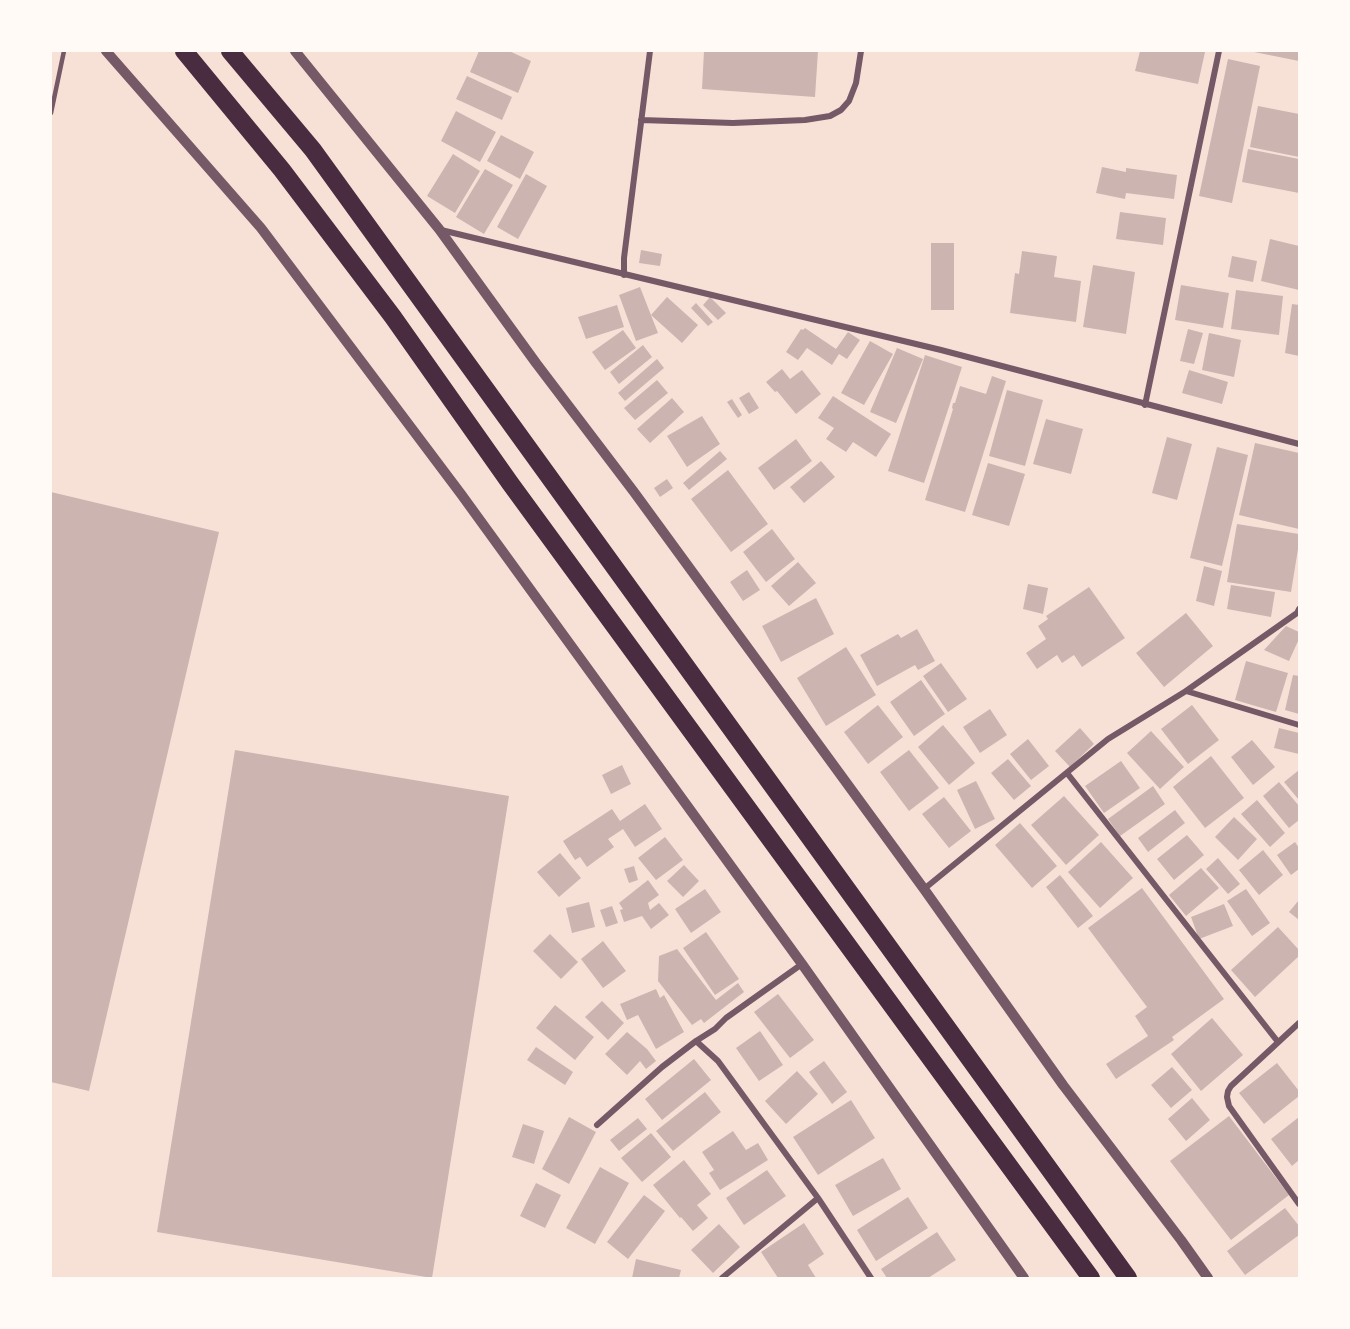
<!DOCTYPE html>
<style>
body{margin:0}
#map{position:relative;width:1350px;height:1329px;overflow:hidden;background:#f7e1d7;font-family:"Crimson Pro",serif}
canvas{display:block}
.frame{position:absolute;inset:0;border:52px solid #fffaf5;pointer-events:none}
</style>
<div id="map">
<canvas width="1350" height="1329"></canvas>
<div class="frame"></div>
</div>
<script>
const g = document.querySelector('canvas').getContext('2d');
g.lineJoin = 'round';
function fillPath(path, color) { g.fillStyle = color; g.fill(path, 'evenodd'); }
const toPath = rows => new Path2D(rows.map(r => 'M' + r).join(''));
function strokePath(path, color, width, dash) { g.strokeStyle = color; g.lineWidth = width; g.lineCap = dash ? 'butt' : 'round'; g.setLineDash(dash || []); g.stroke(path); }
const building = toPath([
 [479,51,509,51,531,61,518,93,470,72],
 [704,51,818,51,815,97,702,89],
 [1140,51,1199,51,1205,52,1198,84,1135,71],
 [1254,51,1299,51,1299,61,1254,52],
 [1228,59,1260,66,1232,203,1199,196],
 [467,76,512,97,502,120,456,99],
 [1258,106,1299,114,1299,157,1250,147],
 [456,111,496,132,480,162,441,141],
 [501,135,534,152,520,179,487,161],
 [1248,149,1299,159,1299,193,1242,182],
 [453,154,480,171,455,213,427,196],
 [1102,167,1126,172,1126,168,1177,175,1174,199,1126,193,1125,199,1096,193],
 [485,169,513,185,484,234,456,217],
 [526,174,547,186,518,239,497,227],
 [1120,212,1166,218,1163,245,1116,239],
 [1270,239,1299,246,1299,290,1261,281],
 [931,243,954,243,954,310,931,310],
 [641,250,662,254,660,266,639,263],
 [1022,251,1057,256,1054,277,1081,281,1076,322,1010,313,1015,273,1019,274],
 [1232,256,1257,261,1253,282,1228,277],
 [1093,265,1135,272,1126,334,1083,327],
 [1181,285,1229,293,1223,328,1175,320],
 [640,287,658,333,636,341,619,295],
 [1236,290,1283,296,1279,335,1231,329],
 [667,297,698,325,682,343,651,315],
 [710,297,726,313,718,320,703,305],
 [696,303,713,322,708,326,691,308],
 [1292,304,1299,305,1299,356,1285,353],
 [617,305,624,327,586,339,578,317],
 [805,328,836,349,848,332,860,340,847,359,839,354,832,365,807,348,798,360,786,352,801,329,803,330],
 [1188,329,1203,333,1194,364,1180,361],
 [623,330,636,348,605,370,592,352],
 [1209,333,1241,340,1234,377,1202,370],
 [870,341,893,354,864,405,841,393],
 [643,345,652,357,619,384,610,372],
 [897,348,923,359,896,423,870,412],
 [925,355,962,367,924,483,888,471],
 [657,359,664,368,625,401,618,393],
 [782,369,790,379,802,370,821,394,796,414,777,391,775,392,766,382],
 [1189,370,1228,382,1222,404,1182,393],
 [992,376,1006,381,965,512,925,500,953,409,952,408,953,403,955,403,960,386,986,394],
 [657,380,668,393,635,420,624,408],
 [1007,390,1043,400,1025,466,989,456],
 [749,392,759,408,749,414,739,398],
 [833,396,891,434,876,457,853,442,846,452,826,439,834,428,818,418],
 [672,398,684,412,650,443,637,429],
 [732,399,742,415,738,418,727,402],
 [702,416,720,444,687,467,667,436],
 [1046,419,1083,429,1071,474,1033,464],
 [1167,437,1192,444,1177,500,1152,493],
 [796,439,812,461,774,490,758,468],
 [1255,443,1299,453,1299,529,1239,515],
 [1217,447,1248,455,1222,566,1190,558],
 [720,451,727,459,689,490,683,483],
 [821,461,835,477,804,503,790,487],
 [988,463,1025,474,1009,526,972,515],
 [728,470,768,524,731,552,691,499],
 [667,479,673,488,660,497,654,488],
 [51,492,219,532,89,1091,51,1082],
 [1237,524,1299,534,1299,543,1291,592,1227,582],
 [772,529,795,559,766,582,743,552],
 [798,562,816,583,789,606,771,586],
 [1204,566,1222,571,1214,606,1196,601],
 [747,570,760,590,743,601,730,582],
 [1028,584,1048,588,1043,614,1023,609],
 [1231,585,1275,592,1271,617,1227,609],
 [1089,587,1125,638,1082,667,1074,655,1062,663,1057,655,1037,669,1026,653,1046,639,1038,626,1048,619,1046,616],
 [816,598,834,634,781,662,762,626],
 [1186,613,1213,646,1164,687,1136,653],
 [1286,626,1299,632,1299,639,1289,661,1264,650],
 [917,629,935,661,918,670,915,665,877,686,860,655,898,634,901,638],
 [846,647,876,695,826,726,797,678],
 [1246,661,1288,673,1276,712,1235,700],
 [941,663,967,699,948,712,923,676],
 [1293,675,1299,676,1299,714,1285,710],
 [921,680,945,714,914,736,890,702],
 [878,705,903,737,868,764,844,732],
 [1192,705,1219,740,1188,764,1161,729],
 [990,709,1007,735,980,753,963,727],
 [943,725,975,763,949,785,918,747],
 [1080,728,1094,744,1070,767,1055,751],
 [1279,728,1299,733,1299,754,1274,748],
 [1151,731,1184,767,1160,789,1127,753],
 [1028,739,1049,766,1031,780,1010,754],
 [1252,740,1275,767,1253,785,1231,757],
 [235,750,509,796,432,1278,157,1232],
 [909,750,939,788,909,811,880,772],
 [1211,756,1244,798,1205,828,1173,787],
 [1008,759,1031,786,1014,800,991,773],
 [1121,761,1140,788,1104,813,1085,786],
 [622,765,631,784,611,794,602,775],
 [1299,770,1299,800,1284,782],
 [976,781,995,819,975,829,957,790],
 [1279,782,1299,806,1299,820,1289,828,1263,796],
 [1153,786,1165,804,1120,836,1108,819],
 [1064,796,1099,835,1066,865,1031,825],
 [944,797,971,831,949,848,922,814],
 [1257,800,1285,833,1270,847,1241,814],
 [645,804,662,829,635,847,623,829,608,839,614,847,587,867,580,857,575,860,563,841,612,809,620,821],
 [1175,810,1185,823,1148,852,1138,838],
 [1234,817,1257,839,1238,860,1215,837],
 [1020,823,1057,866,1032,888,995,845],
 [1187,835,1204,855,1174,880,1157,859],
 [665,837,683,860,656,880,638,858],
 [1101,842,1133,878,1100,908,1068,872],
 [1295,842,1299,848,1299,869,1291,875,1277,855],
 [1263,850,1283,875,1259,895,1239,870],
 [560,853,581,878,559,897,537,872],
 [1218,858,1240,884,1228,894,1206,869],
 [684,865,699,881,683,897,667,881],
 [634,866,638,880,629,883,624,869],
 [1201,868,1219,888,1186,916,1169,895],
 [1060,875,1093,916,1078,928,1046,887],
 [648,880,659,895,648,903,650,910,659,903,669,915,651,929,642,916,624,922,620,910,623,909,619,903],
 [1142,888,1224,999,1172,1037,1174,1040,1116,1079,1106,1064,1148,1036,1135,1016,1147,1007,1088,928],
 [705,889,721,912,691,933,675,909],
 [1246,889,1270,923,1252,936,1227,901],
 [1299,900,1299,920,1289,912],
 [589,902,595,927,572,933,566,908],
 [1224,904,1233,926,1199,939,1191,917],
 [612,906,618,923,606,927,600,910],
 [1278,927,1299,950,1299,956,1255,997,1231,970],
 [706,932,739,979,715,995,683,948],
 [550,934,578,962,561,979,533,951],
 [603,941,626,971,603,988,581,959],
 [677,949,716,1000,738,983,744,992,704,1023,701,1019,692,1025,658,981,659,956],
 [656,989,660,998,664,995,684,1032,656,1049,638,1015,627,1020,620,1004],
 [778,994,814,1040,790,1058,754,1012],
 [602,1001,624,1023,608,1040,585,1017],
 [555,1005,594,1037,575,1060,536,1028],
 [1212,1018,1243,1055,1201,1091,1171,1054],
 [760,1031,783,1065,759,1081,736,1048],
 [627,1032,647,1049,656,1061,646,1069,640,1061,627,1075,605,1054],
 [536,1047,573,1072,565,1085,527,1060],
 [694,1059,711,1080,662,1120,645,1099],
 [824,1061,847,1092,832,1104,809,1072],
 [1277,1063,1299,1091,1299,1096,1264,1124,1239,1093],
 [1172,1067,1192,1090,1171,1108,1151,1085],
 [797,1071,818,1094,786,1124,765,1101],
 [705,1092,721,1112,673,1151,656,1131],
 [1192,1098,1210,1120,1186,1141,1168,1119],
 [851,1100,875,1138,818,1175,793,1137],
 [1229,1116,1289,1195,1231,1240,1170,1161],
 [569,1117,596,1132,569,1184,542,1169],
 [1299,1117,1299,1160,1292,1166,1271,1139],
 [638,1118,647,1129,619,1151,610,1140],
 [523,1124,544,1131,534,1164,512,1157],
 [733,1131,746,1150,758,1143,768,1160,720,1190,709,1173,714,1170,702,1152],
 [651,1133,671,1157,642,1182,621,1158],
 [883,1158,901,1189,853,1216,835,1185],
 [684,1160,711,1194,697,1205,708,1218,693,1231,681,1217,680,1218,653,1185],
 [600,1167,629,1183,595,1244,566,1228],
 [767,1170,786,1196,744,1225,726,1198],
 [536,1183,561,1195,545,1228,520,1216],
 [644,1195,665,1211,628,1259,607,1242],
 [908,1197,928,1228,876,1261,857,1230],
 [1285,1208,1299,1226,1299,1235,1245,1275,1227,1251],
 [804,1223,824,1254,808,1265,816,1278,778,1278,761,1252],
 [719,1224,740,1247,713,1273,691,1250],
 [937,1232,956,1260,928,1278,887,1278,881,1269],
 [636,1259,681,1270,679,1278,632,1278]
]);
const service = toPath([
 [51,113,64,51]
]);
const minor = toPath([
 [641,120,733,123,805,120,830,116,841,110,849,101,856,83,861,51],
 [441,230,941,350,1299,444],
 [624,275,624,258,650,51],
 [1145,405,1219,51],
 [1186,691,1299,725],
 [1067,773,1278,1042],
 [924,889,1108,739,1186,691,1297,613,1299,609],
 [802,964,726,1018,715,1029,696,1041,718,1061,818,1198,871,1278],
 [1299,1023,1231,1086,1228,1091,1227,1097,1229,1106,1299,1204],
 [597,1125,662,1067,696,1041],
 [722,1278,818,1198]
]);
const tertiary = toPath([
 [106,51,261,228,461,494,802,964,1024,1278],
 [295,51,439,229,536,363,634,492,924,889,1063,1085,1181,1240,1208,1278]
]);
const motorway = toPath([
 [184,51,282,170,393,317,510,483,1091,1278],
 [230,51,313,150,1128,1278]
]);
fillPath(building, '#ccb4b1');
strokePath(service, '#755966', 4.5);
strokePath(minor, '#755966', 6);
strokePath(tertiary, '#755966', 10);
strokePath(motorway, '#4a2c40', 18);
</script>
